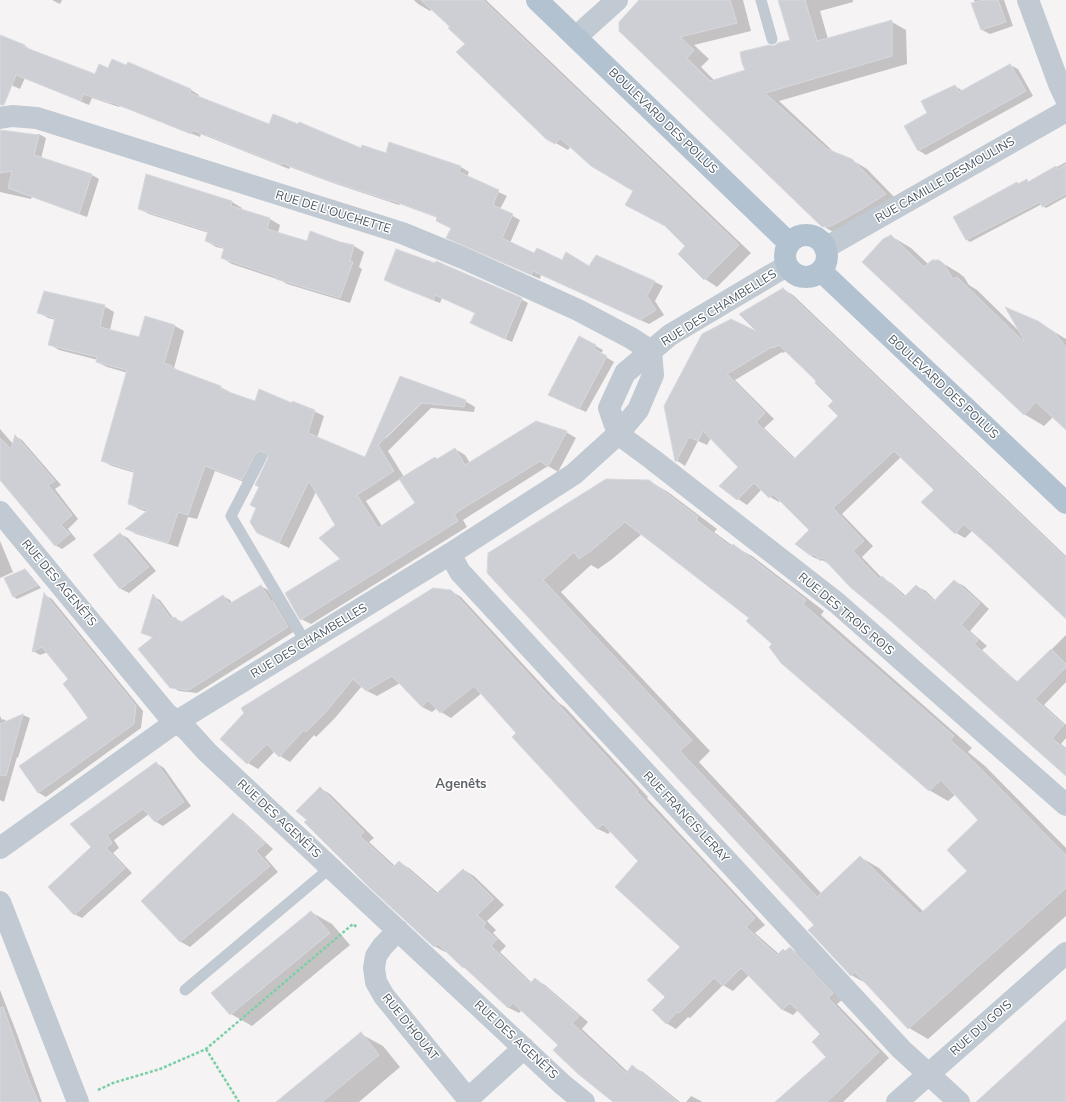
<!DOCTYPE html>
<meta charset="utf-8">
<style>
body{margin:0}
canvas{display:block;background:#f5f3f3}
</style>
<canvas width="1066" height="1102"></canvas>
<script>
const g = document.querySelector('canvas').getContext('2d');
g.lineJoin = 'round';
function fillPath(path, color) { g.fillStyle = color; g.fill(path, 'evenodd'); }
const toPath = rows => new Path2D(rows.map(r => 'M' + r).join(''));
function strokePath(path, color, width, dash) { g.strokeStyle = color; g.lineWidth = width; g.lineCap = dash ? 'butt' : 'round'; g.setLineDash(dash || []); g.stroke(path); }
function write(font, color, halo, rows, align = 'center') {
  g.font = font + ' Mulish,sans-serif'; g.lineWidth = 3; g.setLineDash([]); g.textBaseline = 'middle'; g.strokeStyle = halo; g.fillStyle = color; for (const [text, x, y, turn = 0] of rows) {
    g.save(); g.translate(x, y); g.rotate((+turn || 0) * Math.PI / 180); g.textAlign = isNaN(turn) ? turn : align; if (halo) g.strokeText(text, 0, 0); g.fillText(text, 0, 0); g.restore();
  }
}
const shadow = toPath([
 [52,0,62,0,60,4],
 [414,0,486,0,751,253,717,287,705,279,679,254,687,246,634,191,571,146,568,150,547,138,451,27,432,9,430,11,418,4],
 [641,0,743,0,751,31,694,45,709,59,701,67,715,81,746,70,774,47,791,41,779,0,853,0,853,2,820,11,828,39,892,22,906,30,907,64,779,101,836,154,852,160,867,169,900,203,838,235,823,226,620,31],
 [974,0,1004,0,1013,26,990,34,982,30,972,4,975,3],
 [0,36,25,46,33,51,96,76,109,69,191,90,199,95,198,97,270,125,361,149,387,155,390,144,461,167,469,172,467,177,507,196,500,209,520,220,510,243,534,254,655,282,663,286,655,301,664,315,649,324,541,275,540,279,456,242,452,229,437,221,438,218,400,204,399,205,330,182,290,167,289,169,201,134,200,137,120,106,119,107,92,98,89,105,25,78,20,89,0,80],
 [1010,65,1018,69,1033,96,926,155,918,150,929,114,955,86,963,91],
 [39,134,46,138,41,159,92,175,99,179,87,217,32,197,31,199,0,192,0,142],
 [1066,162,1066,197,1046,208,1043,206,1042,204,970,242,967,240,954,218,1027,181,1030,182],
 [147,175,232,202,242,208,241,210,270,219,280,225,278,233,308,242,339,243,354,246,364,252,359,267,362,269,350,303,287,284,280,280,232,264,222,258,225,249,216,247,206,241,209,233,149,214,139,209],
 [891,236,911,248,928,264,939,261,959,273,964,277,969,285,977,290,1019,331,1038,322,1066,339,1066,429,1053,417,1044,426,1024,414],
 [385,280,521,299,528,303,512,342,478,327,476,313,442,298,440,303,392,284],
 [783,289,793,295,1066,556,1066,618,973,530,965,538,956,533,935,490,901,457,842,514,873,546,862,557,882,578,891,583,906,596,916,586,926,591,936,601,954,581,964,586,989,609,970,631,987,646,982,650,1014,679,1019,682,1066,635,1066,682,1044,705,1066,725,1066,738,1061,744,1066,748,1066,775,829,564,822,560,821,561,811,556,811,530,781,500,779,502,770,497,762,489,747,505,738,499,720,486,740,467,711,438,707,445,698,441,685,466,676,460,665,406,760,334],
 [787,351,818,381,835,401,839,416,796,459,764,428,774,419,735,380,782,352,783,353],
 [104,306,114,312,110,330,140,338,175,326,184,331,174,368,182,372,220,387,230,392,229,394,256,403,292,404,314,411,324,416,317,438,366,459,401,378,465,401,475,407,474,412,431,408,388,451,404,477,435,458,439,460,455,449,465,455,470,463,566,432,576,438,558,472,548,466,463,520,467,527,311,624,301,619,342,559,336,526,316,492,289,548,257,532,257,508,260,487,268,461,268,456,265,460,252,485,215,471,197,519,188,517,178,547,136,534,127,529,147,512,139,509,129,504,135,473,112,466,102,461,128,373,107,367,97,362,98,360,59,350,49,344,56,320,48,318,38,312],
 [424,399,425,400,386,438,386,436],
 [400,479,416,504,382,526,366,501],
 [580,337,603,350,601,354,614,362,586,412,557,399],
 [0,429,13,444,15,436,22,440,61,485,55,489,78,519,68,529,76,539,62,549,55,545,0,478],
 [649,481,668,492,717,529,714,532,733,546,752,556,824,611,821,615,972,748,968,752,985,766,1066,848,1066,916,928,1039,909,1028,869,985,851,975,815,925,488,572],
 [642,534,750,618,773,643,929,790,948,801,956,794,979,820,968,871,924,912,879,868,860,857,821,893,699,762,710,751,561,592,591,565,598,569,611,560],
 [120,534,128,538,156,571,129,593,121,589,94,555],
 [0,541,13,572,0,578],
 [25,570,28,572,41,588,17,599,14,597],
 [261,586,268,590,295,631,197,693,179,691,171,687,153,638,142,633,153,596,160,600,174,619,175,618,182,622,223,596,230,600,233,604],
 [451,591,461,597,559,703,565,707,648,797,647,798,765,925,755,933,779,954,783,950,786,952,790,948,800,954,842,1000,837,1004,889,1058,843,1102,785,1102,828,1057,821,1034,798,1010,793,1015,783,1010,749,975,733,991,723,985,690,1018,688,1017,676,1029,666,1023,666,997,682,947,639,861,611,831,608,834,598,829,513,737,518,733,482,693,451,718,441,712,437,708,432,712,422,707,400,683,377,696,367,691,362,686,335,718,316,737,314,735,290,762,280,756,275,751,258,769,248,763,222,739],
 [45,595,52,599,143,711,141,728,46,797,39,793,25,773,89,718,69,679,48,652,40,655,33,651],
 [23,715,30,718,18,758,17,757,4,802,0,800,0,716,2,720,3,719,8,722],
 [156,763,164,768,191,806,163,826,156,822,149,814,114,840,119,848,113,853,132,873,82,918,74,914,93,847],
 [320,788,330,794,374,838,369,842,395,866,399,862,409,868,438,893,464,870,474,876,504,905,487,921,496,930,493,933,506,946,500,952,532,983,535,979,545,985,588,1022,582,1029,628,1072,633,1067,643,1072,680,1102,614,1102,559,1045,522,1010,519,1013,509,1008,446,951,445,952,434,946,308,820],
 [233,815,242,820,273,849,265,857,278,872,190,947,181,942,142,901],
 [311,912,332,924,350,945,252,1026,231,1014],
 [0,990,17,1034,42,1102,0,1102],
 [361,1034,383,1046,400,1067,359,1102,278,1102],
 [691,1096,701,1101,702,1102,686,1102]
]);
const building = toPath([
 [421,0,483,0,739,245,704,280,678,254,685,246,665,226,625,205,633,191,591,166,560,138,555,144,546,139,456,52,465,44,448,28,450,27,421,0],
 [639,0,730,0,737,23,680,37,694,50,687,58,710,81,745,70,742,63,740,52,769,45,774,46,778,43,790,40,778,0,805,0,817,41,892,20,892,56,765,93,827,149,852,159,886,194,862,209,831,226,822,227,619,31,619,22,639,0],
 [984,0,998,0,1006,22,981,30,971,3,984,0],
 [0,35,25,45,24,47,95,74,99,64,108,68,112,59,126,65,128,62,191,89,190,93,269,124,273,114,298,124,299,122,361,148,362,145,386,153,389,142,461,166,459,172,499,190,493,205,513,214,502,238,534,253,537,248,562,260,566,252,589,266,596,255,655,281,647,296,656,310,640,320,533,271,531,275,446,238,451,228,436,221,437,217,391,200,391,201,321,178,282,163,281,165,207,135,206,136,193,130,191,134,111,102,111,103,83,94,81,101,16,75,4,105,0,105,0,35],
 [1010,64,1026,91,918,151,904,126,927,113,921,101,955,85,959,92,1010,64],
 [0,130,39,135,34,155,92,174,79,214,8,188,12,171,0,173,0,130],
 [1066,164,1066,194,1042,207,1040,202,966,240,953,217,1017,182,1018,184,1027,179,1028,182,1056,166,1058,169,1066,164],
 [146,174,232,201,231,206,270,218,267,229,307,241,310,231,340,242,354,245,350,261,353,262,340,298,276,279,277,277,221,258,224,248,205,241,208,231,138,209,146,174],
 [891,235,924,267,932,260,939,260,944,264,953,279,957,277,1023,341,1024,340,1005,307,1038,321,1054,332,1066,347,1066,430,1036,402,1024,415,862,262,883,239,891,235],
 [396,249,435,263,436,261,522,298,505,339,470,323,475,313,435,295,433,300,384,280,396,249],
 [783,288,1066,558,1066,619,992,549,964,524,955,534,921,502,934,490,894,451,833,508,864,541,853,551,879,579,882,576,904,597,916,585,934,601,954,580,980,603,961,625,978,640,974,644,1009,676,1009,675,1017,682,1051,649,1066,664,1066,667,1035,699,1064,725,1052,738,1066,750,1066,776,885,616,850,587,822,557,819,560,814,554,811,556,795,544,809,530,773,494,769,498,754,483,737,500,719,486,738,467,703,431,698,441,689,437,676,462,675,461,664,406,702,334,731,319,756,331,739,314,783,288],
 [779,345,816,381,815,383,833,401,828,406,838,416,794,459,756,422,765,413,727,374,772,347,773,348,779,345],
 [44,291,105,305,100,327,139,337,145,316,175,325,164,363,172,366,172,368,221,386,220,389,255,401,259,389,292,403,292,401,315,410,308,433,365,457,400,376,466,400,464,407,421,403,378,445,394,471,357,495,378,528,415,503,399,479,435,457,437,459,455,448,465,465,536,421,567,431,548,467,540,461,454,514,458,521,300,620,285,593,340,559,319,538,335,525,309,481,279,543,257,533,250,522,256,508,250,505,259,487,255,485,268,458,267,454,261,451,258,452,255,455,242,480,205,466,188,515,178,512,168,543,125,529,148,510,128,504,134,471,101,461,127,370,96,362,97,357,48,345,55,318,37,313,44,291],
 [579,336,596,345,594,349,607,356,579,409,548,395,579,336],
 [15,435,55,481,48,485,72,515,61,525,70,534,55,546,0,480,0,438,11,449,15,435],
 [606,479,649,480,698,517,696,520,731,547,733,544,806,600,803,604,954,736,950,740,966,754,1066,855,1066,888,908,1029,855,972,851,976,808,930,814,925,487,573,488,553,606,479],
 [625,522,749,618,746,621,772,644,769,647,781,663,929,791,941,780,978,820,947,850,967,871,920,914,860,856,817,897,680,751,692,740,543,580,574,552,579,559,592,550,625,522],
 [120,533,149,567,120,589,93,555,120,533],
 [25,569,38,585,13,597,4,578,25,569],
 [261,585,271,602,273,601,288,627,189,690,170,688,138,649,153,637,141,633,153,594,171,619,175,617,180,623,223,595,229,604,261,585],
 [433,588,451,590,553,701,554,700,638,791,637,792,755,918,746,927,777,955,783,949,785,951,790,947,833,993,828,998,879,1052,827,1102,775,1102,826,1057,812,1042,820,1034,790,1003,782,1010,741,968,723,986,714,978,679,1013,677,1012,666,1024,652,1010,665,997,647,980,680,947,615,887,638,861,603,824,597,829,512,737,516,733,474,686,440,713,428,700,422,707,392,676,366,691,353,679,325,713,306,732,304,730,279,757,267,744,247,764,220,739,244,713,241,708,433,588],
 [44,593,136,706,134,724,38,793,19,766,88,718,71,694,63,684,68,679,42,647,32,652,44,593],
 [23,714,6,776,0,775,0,724,23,714],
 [156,762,184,802,155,822,143,809,107,835,112,843,106,848,125,868,74,915,48,887,91,847,70,824,156,762],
 [320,787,364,832,360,836,393,867,399,861,436,894,463,869,494,899,477,915,486,923,483,927,497,939,491,946,530,983,535,978,579,1016,572,1023,626,1073,632,1065,678,1102,613,1102,577,1073,553,1050,558,1045,513,1003,508,1008,464,967,463,968,438,944,434,947,369,887,304,822,307,820,296,811,320,787],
 [233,813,265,843,256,851,270,866,180,942,141,901,233,813],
 [311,911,330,933,230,1015,211,993,311,911],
 [3,1007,27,1075,38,1102,0,1102,0,1008,3,1007],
 [1066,1020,1066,1102,976,1102,1066,1020],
 [361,1032,379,1055,322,1102,276,1102,361,1032]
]);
const path = toPath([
 [206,1049,239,1102],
 [98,1090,113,1083,160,1069,206,1049,353,924,358,928]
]);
const service = toPath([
 [761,0,772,39],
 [261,458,231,516,306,643],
 [185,990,323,874,329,866]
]);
const minor = toPath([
 [1028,0,1059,84,1066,99],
 [576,37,617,0],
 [0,118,12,116,37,118,402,233,463,258,578,310,631,338,651,351],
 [618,434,652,459,837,603,1066,805],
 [618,434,609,408,625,373,670,335,771,275,787,266],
 [0,512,166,713,188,731,207,752,562,1084,584,1102],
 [450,554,460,572,901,1049,959,1102],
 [0,848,176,722,450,554,574,474,618,434,638,410,653,375,651,351],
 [0,902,78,1102],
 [398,930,382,947,376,956,374,968,376,982,384,996,468,1099,469,1102],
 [468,1099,524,1048],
 [897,1102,1066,953]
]);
const tertiary = toPath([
 [825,248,1066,111]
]);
const primary = toPath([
 [537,0,789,243],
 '785 256a21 21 0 1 1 42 0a21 21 0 1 1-42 0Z',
 [821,271,1066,503]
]);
const streetNames = [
 ["BOULEVARD DES POILUS",663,121,44],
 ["RUE CAMILLE DESMOULINS",945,180,-30],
 ["RUE DE L'OUCHETTE",333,212,17],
 ["RUE DES CHAMBELLES",719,308,-32],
 ["BOULEVARD DES POILUS",943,387,43],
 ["RUE DES AGENÊTS",59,583,50],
 ["RUE DES TROIS ROIS",846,614,40],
 ["RUE DES CHAMBELLES",309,641,-31],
 ["RUE FRANCIS LERAY",686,817,47],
 ["RUE DES AGENÊTS",279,819,43],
 ["RUE D'HOUAT",410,1027,51],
 ["RUE DU GOIS",981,1028,-41],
 ["RUE DES AGENÊTS",516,1040,43]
];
const neighbourhoodNames = [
 ["Agenêts",461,784]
];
fillPath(shadow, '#0003');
fillPath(building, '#cdcfd5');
strokePath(building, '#d7d9de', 1);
strokePath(path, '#7ad0a6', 2.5, [3, 2]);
strokePath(service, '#c1cad2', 11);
strokePath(minor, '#c1cad2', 22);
strokePath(tertiary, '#c1cad2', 22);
strokePath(primary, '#b3c2d1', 22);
write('12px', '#4a5661', '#fff', streetNames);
write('bold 13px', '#5f6368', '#fff', neighbourhoodNames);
</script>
